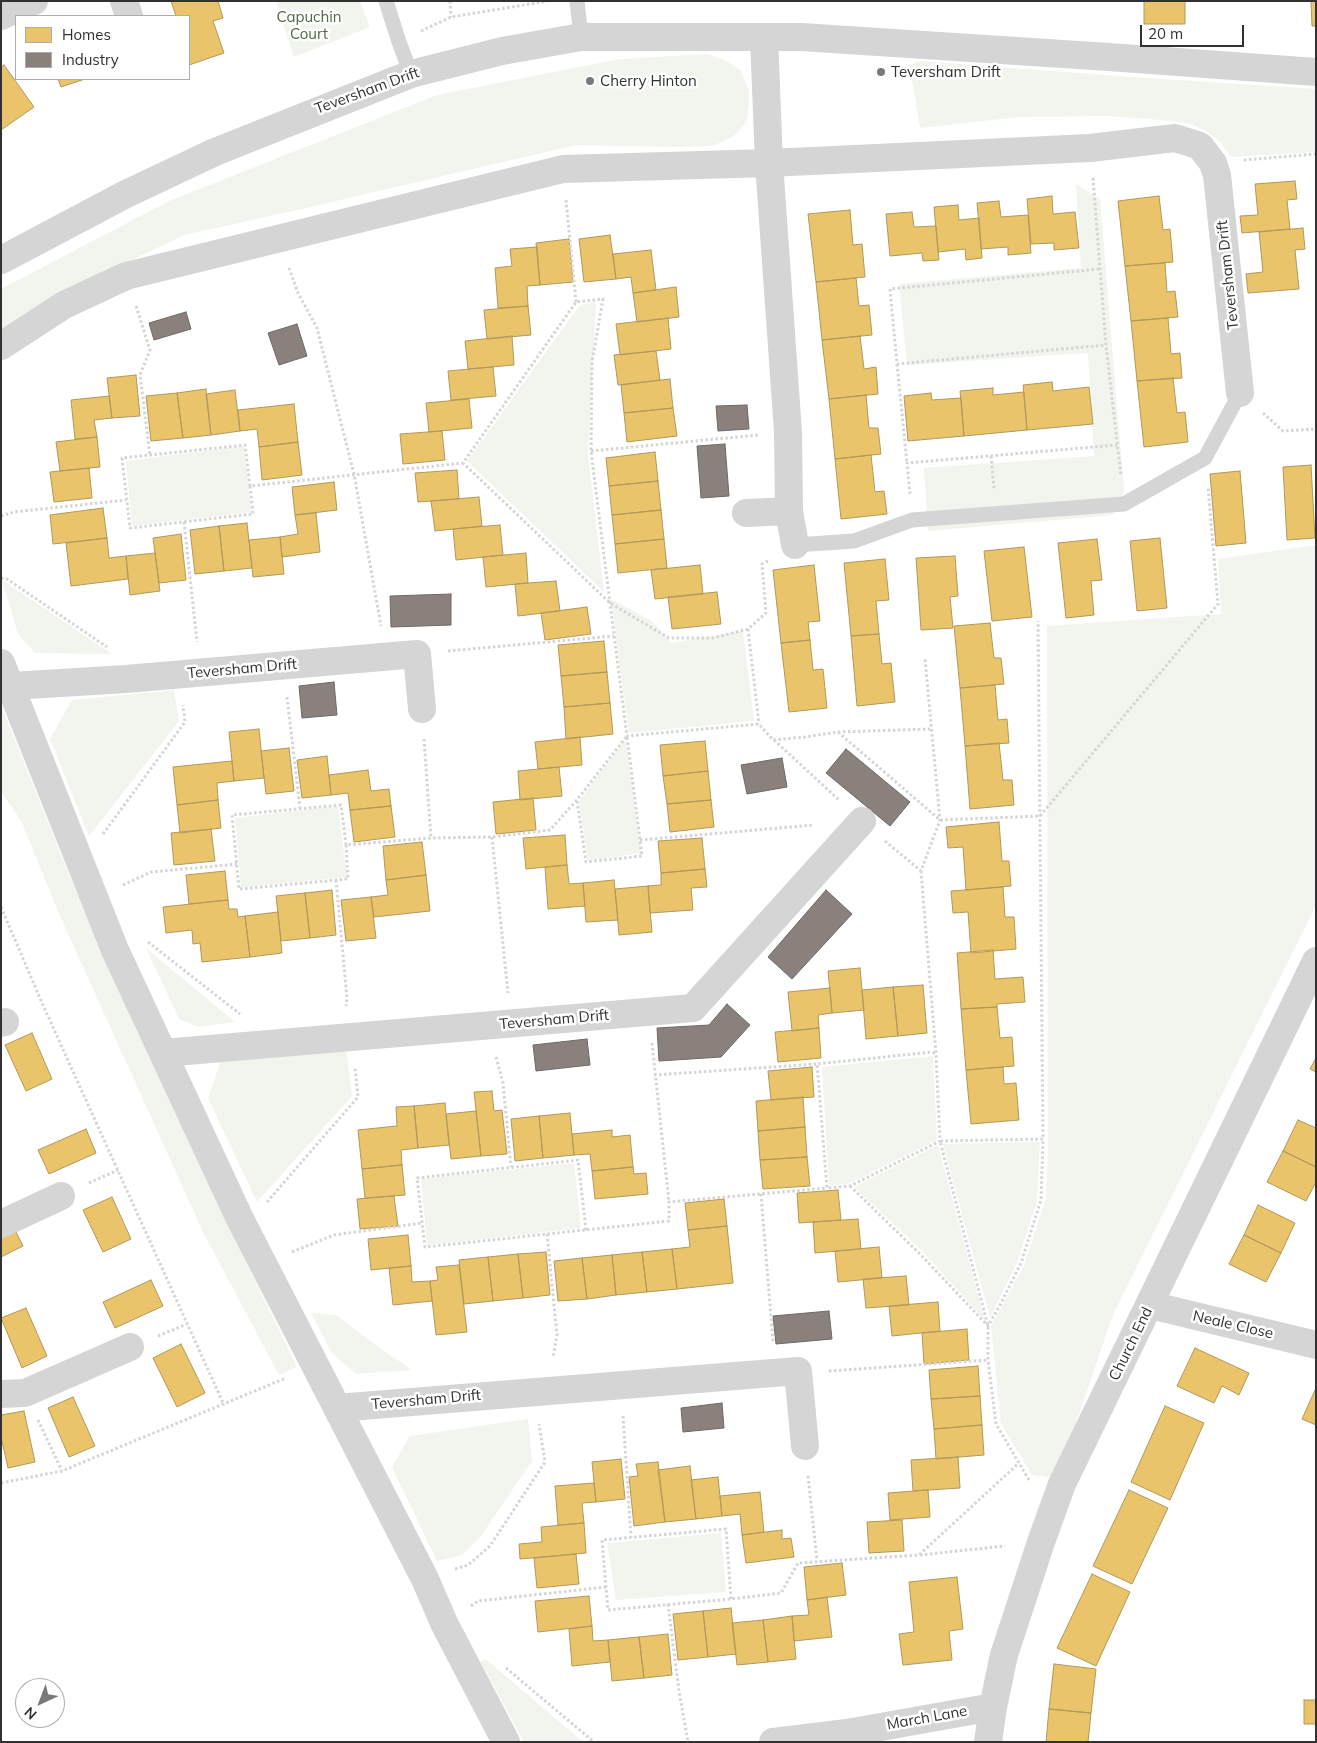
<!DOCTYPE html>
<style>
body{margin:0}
#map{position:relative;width:1317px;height:1743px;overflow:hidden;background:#fff;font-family:Mulish,sans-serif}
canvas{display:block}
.frame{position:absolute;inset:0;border:2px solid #313131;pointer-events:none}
.legend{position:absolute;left:15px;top:15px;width:175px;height:65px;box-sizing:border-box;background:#fff;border:1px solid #adadad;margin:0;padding:6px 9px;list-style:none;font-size:15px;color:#313131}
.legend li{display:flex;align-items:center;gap:10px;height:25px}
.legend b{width:25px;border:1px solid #adadad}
.north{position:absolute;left:15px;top:1678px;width:50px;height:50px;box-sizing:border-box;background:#fff;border:1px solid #adadad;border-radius:50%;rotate:223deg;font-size:14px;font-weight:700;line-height:20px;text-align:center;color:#313131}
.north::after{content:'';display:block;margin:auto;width:18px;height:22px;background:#797979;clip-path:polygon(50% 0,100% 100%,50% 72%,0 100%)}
.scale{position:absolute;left:1140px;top:25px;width:104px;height:22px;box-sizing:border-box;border:2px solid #313131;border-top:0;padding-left:6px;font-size:15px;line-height:18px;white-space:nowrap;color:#313131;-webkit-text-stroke:4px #fff;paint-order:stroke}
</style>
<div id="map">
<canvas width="1317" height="1743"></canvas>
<div class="frame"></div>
<ul class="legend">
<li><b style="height:14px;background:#e9c46a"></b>Homes</li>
<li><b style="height:14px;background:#8a817c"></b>Industry</li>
</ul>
<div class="north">N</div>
<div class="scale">20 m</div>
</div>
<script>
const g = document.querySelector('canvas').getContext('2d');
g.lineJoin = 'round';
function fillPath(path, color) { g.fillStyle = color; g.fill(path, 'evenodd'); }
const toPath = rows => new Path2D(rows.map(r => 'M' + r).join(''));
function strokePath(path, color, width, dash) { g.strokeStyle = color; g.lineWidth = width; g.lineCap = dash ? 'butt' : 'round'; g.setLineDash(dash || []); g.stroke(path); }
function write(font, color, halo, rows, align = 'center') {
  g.font = font + ' Mulish,sans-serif'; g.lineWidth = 5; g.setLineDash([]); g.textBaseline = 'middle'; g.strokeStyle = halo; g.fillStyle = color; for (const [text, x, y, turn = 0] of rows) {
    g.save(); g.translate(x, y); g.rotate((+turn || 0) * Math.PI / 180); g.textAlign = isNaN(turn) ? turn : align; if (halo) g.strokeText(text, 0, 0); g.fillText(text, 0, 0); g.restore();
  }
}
const green = toPath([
 [276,1,360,1,370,27,294,57],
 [708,54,725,60,740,70,749,90,749,106,746,122,735,135,713,146,674,147,576,145,306,208,184,235,82,284,1,332,1,289,169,201,437,95,620,59],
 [921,61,1132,77,1316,89,1316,152,1231,157,1220,142,1206,131,1191,124,1173,121,1108,116,1019,117,920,128,910,68,915,62],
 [1076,184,1100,199,1124,492,1113,515,928,531,924,468,1094,456,1088,353,907,365,899,284,1081,268],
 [596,302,588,453,604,592,467,461,580,305],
 [244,446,251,512,132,526,126,461],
 [1316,545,1316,905,1113,1315,1057,1478,1032,1475,1001,1424,991,1326,1023,1267,1046,1198,1048,1154,1047,626,1221,614,1218,559],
 [2,580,112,654,35,653,18,634],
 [611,599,652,621,671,643,743,631,754,721,629,733],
 [174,690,179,721,89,836,50,739,72,700],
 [1,705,71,880,227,1223,297,1367,279,1375,203,1232,60,916,21,821,1,791],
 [626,739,641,853,588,861,579,801],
 [338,806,347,877,241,887,235,818],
 [146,948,235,1022,199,1027,179,1019],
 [346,1049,352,1096,257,1202,208,1098,221,1060],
 [933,1056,937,1140,848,1184,829,1185,822,1067],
 [1040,1142,1037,1202,1017,1263,990,1318,943,1144],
 [938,1145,984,1318,984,1319,922,1251,854,1187],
 [574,1163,581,1228,427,1245,421,1179],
 [311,1313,336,1315,373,1343,412,1370,356,1374,332,1353],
 [528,1419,532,1461,481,1536,462,1555,437,1561,392,1467,410,1436],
 [721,1533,726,1592,616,1600,607,1543],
 [487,1660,583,1742,524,1742,480,1661]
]);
const homes = toPath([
 [171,1,218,1,223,18,213,21,224,53,189,65,189,16,176,16,171,1],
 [1144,1,1185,1,1185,24,1144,24,1144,1],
 [1311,1,1316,1,1316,26,1312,26,1311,1],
 [4,65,34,107,1,130,1,67,4,65],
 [58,79,85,79,61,87,58,79],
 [1295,181,1297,199,1287,200,1290,229,1242,233,1240,216,1258,215,1255,184,1295,181],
 [1052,196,1053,214,1075,212,1079,248,1054,250,1054,243,1031,244,1027,199,1052,196],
 [1159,196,1163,230,1170,229,1173,262,1125,266,1118,201,1159,196],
 [999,201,1001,217,1028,215,1031,253,1008,255,1008,247,981,249,977,203,999,201],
 [958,205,959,220,979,218,982,258,966,260,965,249,938,252,934,207,958,205],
 [850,210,853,245,862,244,865,277,816,282,808,214,850,210],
 [912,212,914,227,936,226,939,260,923,261,922,253,890,256,886,214,912,212],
 [1303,228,1305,249,1295,250,1299,289,1248,293,1246,274,1263,272,1259,232,1303,228],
 [610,235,616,279,584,282,579,239,610,235],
 [569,239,573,282,540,285,536,243,569,239],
 [537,247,540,285,527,286,528,306,498,308,495,268,512,266,510,249,537,247],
 [651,250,656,290,633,293,631,277,616,279,613,254,651,250],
 [1165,263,1167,292,1175,291,1178,317,1131,321,1125,266,1165,263],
 [856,278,859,306,869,305,872,335,822,340,816,282,856,278],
 [676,287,679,317,637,322,633,293,676,287],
 [528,306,531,335,487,339,484,310,528,306],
 [668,318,671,349,620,355,616,324,668,318],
 [1168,318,1171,354,1180,353,1182,378,1137,381,1131,321,1168,318],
 [512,336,514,365,468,369,465,341,512,336],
 [860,336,864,369,876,367,878,394,829,399,822,340,860,336],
 [656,351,660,380,618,385,614,355,656,351],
 [493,367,496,396,451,400,448,371,493,367],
 [136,375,140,416,112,418,107,378,136,375],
 [1173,378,1177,413,1185,412,1188,442,1144,447,1137,381,1173,378],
 [670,379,673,408,624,413,621,385,670,379],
 [1052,382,1053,391,1089,387,1093,424,1027,430,1023,385,1052,382],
 [993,388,993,395,1024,392,1027,430,964,436,960,391,993,388],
 [206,389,211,435,183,438,177,393,206,389],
 [235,390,240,431,211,435,206,394,235,390],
 [177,393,183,438,151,441,146,396,177,393],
 [931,393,932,400,961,398,964,436,908,441,904,396,931,393],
 [866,395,869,428,878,428,881,454,835,459,829,399,866,395],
 [109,396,112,418,94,420,97,437,75,439,71,400,109,396],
 [469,399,472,428,429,432,426,403,469,399],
 [294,404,298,442,259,447,257,429,240,431,238,410,294,404],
 [673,408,677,436,627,442,624,413,673,408],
 [442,431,445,460,403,464,400,434,442,431],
 [97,437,100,467,60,471,56,442,97,437],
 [298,442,302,475,262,480,259,447,298,442],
 [655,452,658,481,609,486,606,458,655,452],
 [871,455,875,492,884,491,887,514,841,519,835,459,871,455],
 [1311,465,1315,538,1287,540,1283,467,1311,465],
 [89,468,92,498,54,502,50,472,89,468],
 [457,470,459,499,418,502,415,473,457,470],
 [1240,471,1246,543,1216,546,1210,474,1240,471],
 [658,481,661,510,612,515,609,486,658,481],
 [334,482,337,510,295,515,292,487,334,482],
 [479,497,482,526,435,531,431,501,479,497],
 [103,508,107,538,53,544,50,515,103,508],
 [661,510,664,539,615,544,612,515,661,510],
 [316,513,320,552,282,557,280,537,298,534,295,515,316,513],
 [247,523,252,568,224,571,219,526,247,523],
 [500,525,503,555,456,560,453,529,500,525],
 [219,526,224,571,195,574,190,530,219,526],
 [181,534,186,580,159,583,153,538,181,534],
 [280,537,284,574,253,577,249,540,280,537],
 [107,538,109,558,126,556,128,579,71,586,66,543,107,538],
 [1160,538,1167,608,1137,611,1130,541,1160,538],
 [664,539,667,568,618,573,615,544,664,539],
 [1097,539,1102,580,1091,581,1094,615,1066,618,1058,543,1097,539],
 [1024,547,1032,617,992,621,984,551,1024,547],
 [155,553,160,591,130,595,126,556,155,553],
 [526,553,528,583,486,587,483,557,526,553],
 [955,556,958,596,950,597,953,628,921,630,916,558,955,556],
 [885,559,889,600,876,601,879,634,851,636,844,563,885,559],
 [700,565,703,594,655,599,651,570,700,565],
 [814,565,820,621,808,622,810,640,781,643,773,570,814,565],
 [556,581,560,611,518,616,515,584,556,581],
 [717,592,721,624,672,629,668,597,717,592],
 [587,607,591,634,545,640,541,613,587,607],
 [990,623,994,658,1001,658,1004,684,960,688,954,626,990,623],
 [879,634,882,664,891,663,895,702,857,706,851,636,879,634],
 [810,640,813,670,823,669,827,708,789,712,781,643,810,640],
 [604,641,607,672,561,676,558,645,604,641],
 [607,672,610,703,564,707,561,676,607,672],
 [995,685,998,720,1007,719,1009,743,965,746,960,688,995,685],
 [610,703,613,734,566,739,564,707,610,703],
 [259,729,264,778,234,781,229,732,259,729],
 [580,737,582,765,538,769,535,742,580,737],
 [705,741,708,771,663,776,660,745,705,741],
 [999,743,1003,780,1012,780,1014,805,970,809,965,746,999,743],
 [289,748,294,791,266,794,261,751,289,748],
 [327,756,331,795,302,798,297,760,327,756],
 [232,761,234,781,217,783,218,800,177,805,173,767,232,761],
 [559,767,562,796,520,800,518,771,559,767],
 [368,770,371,791,389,789,391,806,350,810,348,793,331,795,329,775,368,770],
 [708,771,711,800,667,804,663,776,708,771],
 [533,798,536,830,496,834,493,802,533,798],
 [218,800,221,828,180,833,177,805,218,800],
 [711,800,714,827,670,832,667,804,711,800],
 [391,806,395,837,354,842,350,810,391,806],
 [999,822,1002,861,1009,861,1011,886,966,890,963,847,948,848,946,827,999,822],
 [211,829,215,861,174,865,171,833,211,829],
 [565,835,567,865,526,869,523,838,565,835],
 [702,838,705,869,661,873,658,841,702,838],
 [422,842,426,875,386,880,383,846,422,842],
 [567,865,569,884,583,883,585,906,548,909,545,867,567,865],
 [705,869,707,887,691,888,693,910,650,913,648,886,661,885,661,873,705,869],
 [225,871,228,900,189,904,186,875,225,871],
 [426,875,430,911,374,917,371,897,388,895,386,880,426,875],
 [614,880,618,920,586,922,583,883,614,880],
 [648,886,652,932,619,935,615,889,648,886],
 [1003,887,1005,917,1014,917,1016,949,971,953,968,912,953,913,951,891,1003,887],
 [332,890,336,935,310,938,305,893,332,890],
 [305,893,310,938,281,941,276,896,305,893],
 [371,897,376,938,346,941,341,900,371,897],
 [228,900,229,909,237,909,238,917,245,916,250,957,202,962,200,943,193,944,192,930,166,933,163,907,228,900],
 [278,912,282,953,250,957,245,916,278,912],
 [993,950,995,979,1023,977,1025,1002,997,1004,997,1007,961,1009,957,953,993,950],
 [860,968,864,1010,832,1013,828,971,860,968],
 [923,985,927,1033,898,1036,893,987,923,985],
 [893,987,898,1036,866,1039,862,990,893,987],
 [830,988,832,1013,818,1015,819,1028,792,1031,788,992,830,988],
 [997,1007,1000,1038,1012,1037,1014,1066,966,1070,961,1009,997,1007],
 [819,1028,821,1058,778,1062,775,1032,819,1028],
 [32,1033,52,1079,26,1091,5,1045,32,1033],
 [1316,1058,1316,1072,1310,1069,1316,1058],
 [812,1067,814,1097,771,1100,768,1071,812,1067],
 [1003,1067,1004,1084,1016,1083,1019,1120,971,1124,966,1070,1003,1067],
 [492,1091,494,1111,502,1110,507,1154,481,1156,474,1092,492,1091],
 [803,1097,805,1127,758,1131,756,1101,803,1097],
 [445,1103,449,1145,418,1148,414,1106,445,1103],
 [414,1106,418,1148,401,1150,402,1165,362,1169,358,1130,397,1126,396,1107,414,1106],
 [476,1111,481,1156,451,1159,446,1114,476,1111],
 [570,1113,574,1155,543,1158,539,1116,570,1113],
 [539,1116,543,1158,515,1161,511,1119,539,1116],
 [1298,1120,1316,1128,1316,1167,1283,1151,1298,1120],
 [805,1127,807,1157,760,1160,758,1131,805,1127],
 [86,1129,96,1153,49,1174,38,1150,86,1129],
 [612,1130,612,1137,630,1135,633,1167,592,1171,590,1154,574,1155,572,1134,612,1130],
 [1283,1151,1316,1167,1316,1182,1306,1201,1267,1182,1283,1151],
 [807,1157,810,1186,763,1189,760,1160,807,1157],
 [402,1165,405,1195,365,1198,362,1169,402,1165],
 [633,1167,634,1174,646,1173,648,1194,595,1199,592,1171,633,1167],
 [838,1190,841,1220,799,1223,797,1193,838,1190],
 [394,1196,398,1226,360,1229,357,1199,394,1196],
 [112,1197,131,1239,103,1252,83,1210,112,1197],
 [724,1199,727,1226,688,1230,685,1203,724,1199],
 [1258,1205,1295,1223,1281,1253,1244,1235,1258,1205],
 [858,1219,861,1249,815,1253,813,1222,858,1219],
 [10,1220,23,1246,1,1257,1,1225,10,1220],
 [727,1226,733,1283,677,1289,672,1249,690,1247,688,1230,727,1226],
 [408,1235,411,1266,371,1270,368,1239,408,1235],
 [1244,1235,1281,1253,1266,1282,1229,1264,1244,1235],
 [879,1247,882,1278,838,1282,835,1251,879,1247],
 [672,1249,677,1289,647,1292,642,1252,672,1249],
 [546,1252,550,1295,523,1298,518,1254,546,1252],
 [642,1252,647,1292,616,1295,612,1255,642,1252],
 [518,1254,523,1298,493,1301,488,1257,518,1254],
 [612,1255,616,1295,587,1299,582,1258,612,1255],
 [488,1257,493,1301,464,1304,459,1260,488,1257],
 [582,1258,587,1299,558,1301,554,1261,582,1258],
 [459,1265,467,1332,436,1335,430,1281,438,1280,436,1267,459,1265],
 [411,1266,412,1282,430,1281,432,1301,393,1305,389,1268,411,1266],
 [906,1276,909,1305,866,1308,863,1279,906,1276],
 [151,1280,163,1306,115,1328,103,1302,151,1280],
 [938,1302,940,1331,892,1336,889,1306,938,1302],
 [26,1308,47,1356,22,1368,1,1318,26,1308],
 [967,1329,969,1360,924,1364,922,1333,967,1329],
 [181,1344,205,1393,177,1407,153,1358,181,1344],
 [1195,1348,1249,1373,1239,1395,1222,1386,1214,1403,1177,1386,1195,1348],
 [978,1366,980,1396,931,1399,929,1370,978,1366],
 [1316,1388,1316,1425,1302,1419,1316,1388],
 [980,1396,982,1425,934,1429,931,1399,980,1396],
 [73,1397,95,1446,69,1457,48,1408,73,1397],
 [1165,1406,1204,1423,1170,1500,1131,1482,1165,1406],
 [24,1411,35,1462,8,1468,1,1437,1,1415,24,1411],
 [982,1425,984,1455,936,1459,934,1429,982,1425],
 [958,1457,960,1488,913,1491,911,1460,958,1457],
 [621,1459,625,1499,596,1502,592,1462,621,1459],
 [658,1462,665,1522,634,1526,629,1477,638,1476,636,1464,658,1462],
 [690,1466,696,1519,665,1522,658,1470,690,1466],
 [718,1477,722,1516,696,1519,691,1480,718,1477],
 [594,1483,596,1502,582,1503,584,1523,558,1525,555,1486,594,1483],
 [928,1490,930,1517,890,1520,888,1493,928,1490],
 [1129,1490,1168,1508,1132,1584,1093,1566,1129,1490],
 [760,1492,764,1532,742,1535,740,1514,722,1516,720,1496,760,1492],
 [902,1520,904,1551,869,1553,867,1522,902,1520],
 [584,1523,586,1553,520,1559,519,1544,542,1542,541,1527,584,1523],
 [782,1530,782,1539,791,1538,794,1557,746,1563,742,1535,782,1530],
 [576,1554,579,1584,537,1588,534,1558,576,1554],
 [842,1563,846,1595,807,1600,804,1567,842,1563],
 [1092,1574,1130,1592,1096,1666,1057,1648,1092,1574],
 [957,1577,963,1629,949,1631,952,1660,903,1665,899,1634,914,1632,909,1582,957,1577],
 [589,1596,592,1626,538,1632,535,1601,589,1596],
 [827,1597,832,1637,794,1641,792,1616,809,1615,807,1600,827,1597],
 [731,1608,736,1654,708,1657,703,1611,731,1608],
 [703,1611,708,1657,678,1660,673,1614,703,1611],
 [792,1616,796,1659,768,1662,763,1620,792,1616],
 [763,1620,768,1662,737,1665,732,1623,763,1620],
 [592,1626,593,1641,608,1640,610,1662,572,1666,569,1629,592,1626],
 [668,1634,672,1675,644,1678,639,1637,668,1634],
 [639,1637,644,1678,612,1681,608,1640,639,1637],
 [1054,1664,1096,1669,1091,1713,1049,1709,1054,1664],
 [1304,1700,1316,1700,1316,1724,1304,1724,1304,1700],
 [1049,1709,1091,1713,1088,1742,1046,1742,1049,1709]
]);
const industry = toPath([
 [186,312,191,329,154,340,149,323,186,312],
 [297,324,307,356,279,365,268,333,297,324],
 [747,405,749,429,718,431,716,406,747,405],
 [725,444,729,496,701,498,697,446,725,444],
 [451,594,451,625,391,627,390,596,451,594],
 [334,682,337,715,302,718,299,686,334,682],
 [846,749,910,802,890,826,826,773,846,749],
 [782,758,787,787,747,794,741,765,782,758],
 [826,890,852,914,792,979,768,957,826,890],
 [727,1004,750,1025,721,1057,659,1061,657,1028,709,1025,727,1004],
 [587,1039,590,1065,536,1071,533,1045,587,1039],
 [829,1311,832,1339,776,1344,773,1316,829,1311],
 [722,1403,724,1428,683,1432,681,1408,722,1403]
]);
const path = toPath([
 [450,1,451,17],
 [421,31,451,17,548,1],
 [1244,160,1316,154],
 [1093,178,1106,345,1121,476],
 [566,200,576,302],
 [289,268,298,293,317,328,354,474,381,626],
 [1099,269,890,289,897,364,1106,345],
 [136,306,150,350,140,375,150,455],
 [897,364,907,463],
 [1263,413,1283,431,1316,429],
 [591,451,758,435],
 [991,456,994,488],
 [250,486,253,514,130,528,122,458,245,445,250,486,463,463],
 [910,494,907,463,1117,445],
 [1,516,14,512,126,500],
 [184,522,197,642],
 [768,561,762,564,766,613,748,629,713,638,669,638,610,603,463,463,576,302,603,299,592,362,591,451,610,603,627,736,759,724,773,740,805,737,838,732,930,729],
 [1,578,7,579,107,647],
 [748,629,759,724],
 [448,651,614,636],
 [287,697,300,808],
 [838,732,940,820,1040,816,1218,604,1208,487],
 [424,739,431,838],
 [774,740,839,800],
 [577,801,586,862,642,856,627,736],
 [103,834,185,722,183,705],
 [492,837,508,993],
 [640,840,814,825],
 [885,841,921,871,940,820,925,659],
 [346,845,348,879,239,889,232,815,341,805,346,845,431,838,492,837,550,830,576,801,627,736],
 [921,871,936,1054,932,1052,817,1064,827,1188,850,1186,940,1141,936,1054],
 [336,880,347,998,346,1006],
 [123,885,151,872,237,864],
 [1,907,42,1003,224,1405],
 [148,942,240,1014],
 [652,1043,669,1202],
 [496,1057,503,1083,511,1167],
 [654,1075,817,1064],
 [89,1183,118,1170],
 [850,1186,920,1254,988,1326,999,1307,1021,1263,1041,1200,1043,1139],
 [761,1194,773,1342],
 [267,1202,358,1097,355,1067],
 [586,1230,578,1160,417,1178,425,1247,669,1221,669,1202,827,1188],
 [547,1234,557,1335,553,1358],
 [292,1252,334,1235,422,1223],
 [158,1336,187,1324],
 [829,1371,988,1360],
 [623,1416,631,1537],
 [38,1420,62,1471],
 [808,1476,817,1560],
 [1029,1480,996,1424,988,1360,988,1326,940,1141,1043,1139,1038,621],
 [1,1483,62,1471,286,1378],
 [920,1555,1005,1546],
 [455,1569,468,1565,490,1546,545,1462,539,1424],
 [731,1599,726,1529,602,1540,608,1610,731,1599,781,1593,798,1563,919,1555,1019,1463],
 [668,1604,679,1691,688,1742],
 [471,1606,478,1601,606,1587],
 [506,1668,594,1742]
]);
const service = toPath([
 [386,1,399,42,411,74],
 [577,1,581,37],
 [795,545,854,541,912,520,1124,504,1205,458,1240,393]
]);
const minor = toPath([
 [124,1,129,16],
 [1,16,34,1],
 [764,37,769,163,788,432,789,511,795,545],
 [1,346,64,305,126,276,563,169,769,163,1090,148,1175,138,1200,146,1213,163,1217,175,1240,393],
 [746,513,789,511],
 [1,663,115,950,240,1219,425,1579,444,1623,506,1742],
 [11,686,126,679,417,654,422,709],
 [1,1023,5,1022],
 [163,1053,693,1008,862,821],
 [1,1224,61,1196],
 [1150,1305,1316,1345],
 [1,1394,25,1393,130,1347],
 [337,1408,798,1371,805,1446],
 [773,1742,847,1733,993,1707],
 [988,1742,993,1707,1004,1655,1041,1542,1062,1484,1316,961]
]);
const tertiary = toPath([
 [1,260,126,194,215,152,411,74,502,51,581,37,801,37,1109,57,1316,72]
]);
const markers = [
 [881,72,5,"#797979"],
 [590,81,5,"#797979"]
];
const parkNames = [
 ["Capuchin",309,17],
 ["Court",309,34]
];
const poiNames = [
 ["Teversham Drift",891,72],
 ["Cherry Hinton",600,81]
];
const streetNames = [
 ["Teversham Drift",367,91,-20],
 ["Teversham Drift",1228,275,-96],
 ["Teversham Drift",242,669,-5],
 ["Teversham Drift",554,1020,-5],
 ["Neale Close",1233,1325,13],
 ["Church End",1131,1344,-64],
 ["Teversham Drift",426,1400,-5],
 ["March Lane",927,1718,-10]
];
fillPath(green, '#f1f5ee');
fillPath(homes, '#e9c46a');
strokePath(homes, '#b29859', 1);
fillPath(industry, '#8a817c');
strokePath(industry, '#6f6966', 1);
strokePath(path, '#d5d5d5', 3, [2.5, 2.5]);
strokePath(service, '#d5d5d5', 15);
strokePath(minor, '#d5d5d5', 28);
strokePath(tertiary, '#d5d5d5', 28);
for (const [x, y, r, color] of markers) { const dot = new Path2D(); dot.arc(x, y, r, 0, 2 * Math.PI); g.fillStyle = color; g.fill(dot); strokePath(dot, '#fff', 2); }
write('15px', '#506a41', '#fff', parkNames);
write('15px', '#313131', '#fff', poiNames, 'left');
write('15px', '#313131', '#fff', streetNames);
</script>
